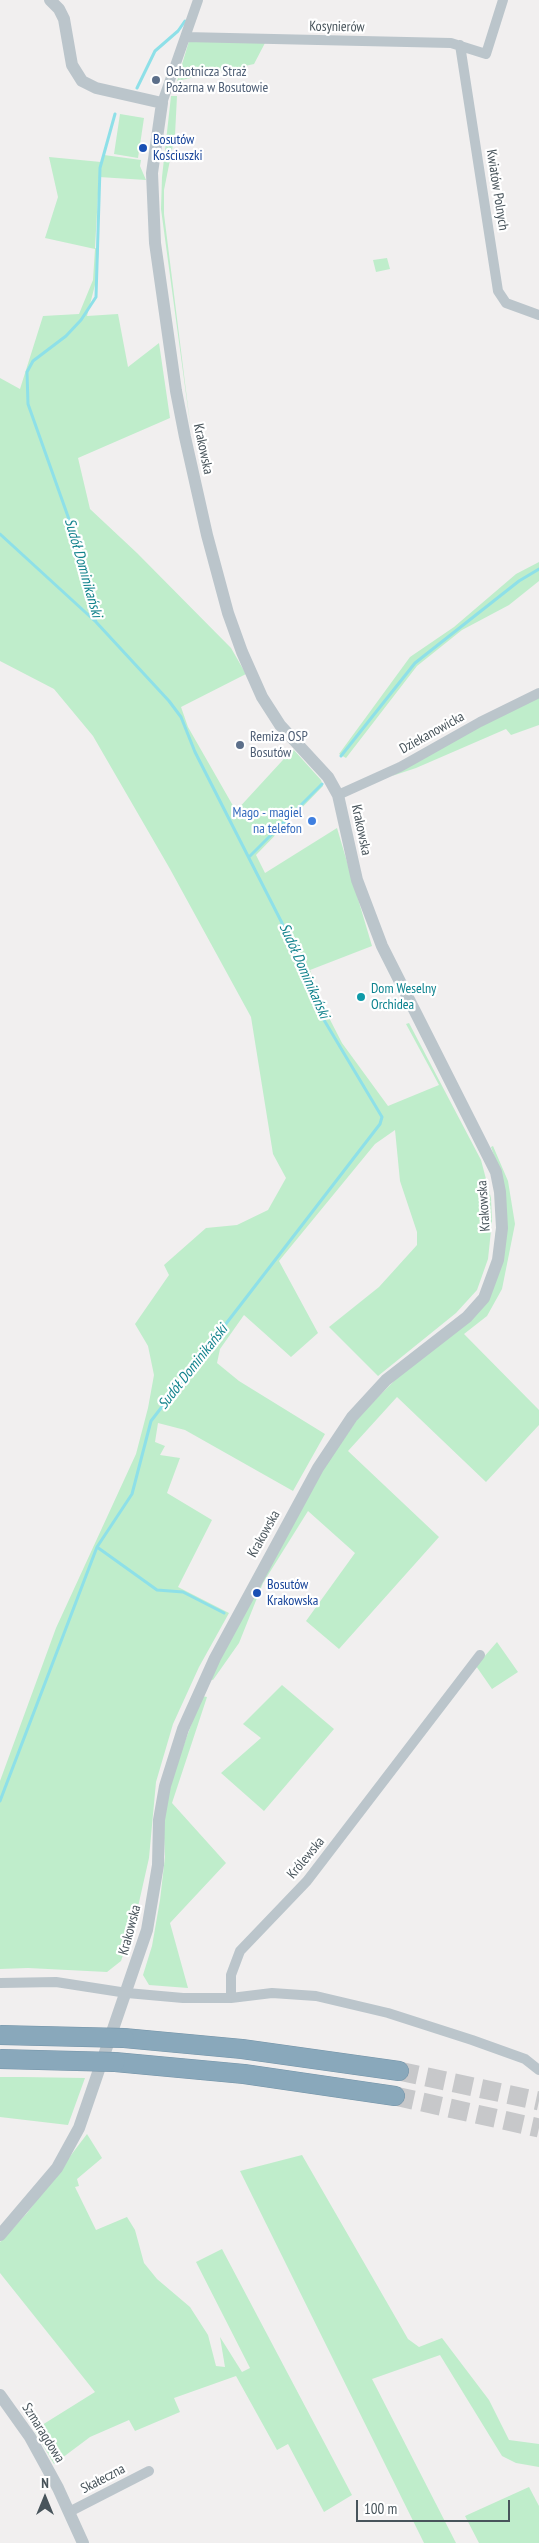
<!DOCTYPE html>
<meta charset="utf-8">
<style>
body{margin:0}
#map{position:relative;width:539px;height:2543px;overflow:hidden;background:#f1efef;font-family:"PT Sans Narrow",sans-serif}
canvas{display:block}
.north{position:absolute;left:20px;top:2473px;width:50px;height:50px;-webkit-text-stroke:4px #fff;paint-order:stroke;rotate:0deg;font-size:14px;font-weight:700;line-height:20px;text-align:center;color:#48545b}
.north::after{content:'';display:block;margin:auto;width:18px;height:22px;background:#48545b;clip-path:polygon(50% 0,100% 100%,50% 72%,0 100%)}
.scale{position:absolute;left:356px;top:2500px;width:154px;height:22px;box-sizing:border-box;border:2px solid #48545b;border-top:0;padding-left:6px;font-size:15px;line-height:18px;white-space:nowrap;color:#48545b;-webkit-text-stroke:4px #fff;paint-order:stroke}
</style>
<div id="map">
<canvas width="539" height="2543"></canvas>
<div class="north">N</div>
<div class="scale">100 m</div>
</div>
<script>
const g = document.querySelector('canvas').getContext('2d');
g.lineJoin = 'round';
function fillPath(path, color) { g.fillStyle = color; g.fill(path, 'evenodd'); }
const toPath = rows => new Path2D(rows.map(r => 'M' + r).join(''));
function strokePath(path, color, width, dash) { g.strokeStyle = color; g.lineWidth = width; g.lineCap = dash ? 'butt' : 'round'; g.setLineDash(dash || []); g.stroke(path); }
function write(font, color, halo, rows, align = 'center') {
  g.font = font + ' "PT Sans Narrow",sans-serif'; g.lineWidth = 4.5; g.setLineDash([]); g.textBaseline = 'middle'; g.strokeStyle = halo; g.fillStyle = color; for (const [text, x, y, turn = 0] of rows) {
    g.save(); g.translate(x, y); g.rotate((+turn || 0) * Math.PI / 180); g.textAlign = isNaN(turn) ? turn : align; if (halo) g.strokeText(text, 0, 0); g.fillText(text, 0, 0); g.restore();
  }
}
const green = toPath([
 [189,41,265,43,254,64,177,81],
 [171,96,177,96,175,135,164,190,164,214,191,431,161,209,162,177],
 [120,114,144,118,138,158,114,154],
 [104,155,141,160,140,166,146,180,99,177,95,248,99,249,96,281,87,316,118,314,128,367,159,343,170,418,78,458,90,509,137,553,231,648,246,674,181,707,188,727,236,811,293,749,321,780,323,786,256,855,265,873,337,828,372,946,310,970,322,1004,342,1043,388,1106,439,1085,406,1024,409,1023,481,1160,491,1198,492,1221,488,1259,477,1290,456,1313,378,1376,329,1327,379,1287,417,1245,417,1232,400,1181,395,1130,375,1144,279,1261,318,1333,291,1357,244,1315,220,1349,217,1363,239,1381,325,1434,293,1491,185,1430,158,1423,155,1442,165,1446,160,1455,180,1458,167,1493,212,1520,178,1587,229,1613,199,1667,173,1724,156,1782,149,1858,135,1920,121,1961,107,1972,28,1968,0,1969,0,1781,56,1628,136,1454,148,1408,154,1375,148,1346,135,1324,169,1275,164,1265,206,1228,237,1225,268,1210,286,1178,273,1154,251,1017,170,869,93,736,54,689,0,661,0,378,20,389,43,316,79,314,93,280,95,249,45,238,58,197,49,157,101,162],
 [387,258,390,269,376,272,373,260],
 [539,562,539,581,509,605,462,630,417,666,346,758,339,754,410,657,454,627,516,574],
 [539,696,539,725,511,735,506,729,416,768,392,776,485,723],
 [493,1146,508,1181,515,1224,502,1289,487,1316,464,1334,539,1410,539,1425,486,1482,397,1397,348,1451,439,1537,339,1649,306,1621,355,1553,308,1511,263,1583,239,1643,213,1680,209,1679,320,1474,360,1415,400,1375,490,1296,501,1175,491,1147],
 [497,1642,518,1672,492,1689,476,1666],
 [282,1685,334,1729,264,1811,221,1773,261,1738,243,1724],
 [202,1696,207,1697,172,1803,226,1863,170,1923,188,1988,149,1985,143,1975,152,1946,160,1900,165,1857,163,1818,168,1787],
 [0,2077,22,2077,85,2078,68,2125,0,2117],
 [87,2134,102,2158,77,2179,79,2186,75,2187,96,2230,127,2217,135,2230,144,2263,157,2279,190,2307,208,2335,216,2366,225,2367,220,2337,242,2372,250,2368,196,2262,222,2249,352,2495,324,2512,288,2444,277,2450,236,2376,174,2398,180,2412,135,2431,129,2420,90,2437,54,2464,34,2430,95,2392,0,2273,0,2242,27,2213],
 [302,2155,408,2339,419,2347,442,2338,489,2400,509,2440,539,2444,539,2467,516,2463,502,2456,440,2355,372,2379,456,2543,424,2543,240,2171],
 [529,2487,539,2506,539,2543,479,2543,465,2516]
]);
const stream = toPath([
 [137,88,155,51,178,31,185,21],
 [0,534,96,622,169,701,181,717,195,752,282,923,321,1015,382,1117,380,1124,151,1421,132,1494,97,1547,0,1801],
 [96,622,71,525,28,404,27,372,33,361,66,336,81,320,96,297,100,168,115,114],
 [341,756,415,663,519,581,539,569],
 [249,857,322,784],
 [97,1547,157,1590,183,1592,224,1613]
]);
const motorwayTunnel = toPath([
 [399,2071,539,2101],
 [395,2096,539,2128]
]);
const minor = toPath([
 [185,37,451,43,486,54,503,0],
 [460,45,498,291,506,303,539,315],
 [162,103,198,0],
 [338,795,400,767,480,722,539,693],
 [0,1983,56,1982,127,1993,183,1998,231,1998,272,1993,316,1996,388,2013,472,2040,525,2059,539,2070],
 [231,1998,231,1975,240,1951,307,1881,480,1655],
 [69,2512,149,2471]
]);
const tertiary = toPath([
 [0,2235,57,2168,79,2128,147,1930,158,1865,159,1820,165,1786,183,1729,215,1658,318,1468,352,1417,386,1380,467,1317,484,1298,498,1260,502,1228,500,1192,496,1172,382,946,357,880,338,795,328,777,280,725,262,697,242,652,228,613,207,535,185,437,176,391,155,243,152,173,162,103,96,88,82,81,72,65,64,19,59,9,50,0],
 [0,2395,30,2437,58,2488,83,2543]
]);
const motorway = toPath([
 [124,2038,242,2049,399,2071],
 [115,2062,244,2074,395,2096]
]);
const motorwayBridge = toPath([
 [0,2035,124,2038],
 [0,2059,115,2062]
]);
const markers = [
 [156,80,5,"#5c6f8a"],
 [143,148,5,"#1a4fb4"],
 [240,745,5,"#5c6f8a"],
 [312,821,5,"#3f7fe0"],
 [361,997,5,"#0f9aa8"],
 [257,1593,5,"#1a4fb4"]
];
const streetNames = [
 ["Kosynierów",337,27,1],
 ["Kwiatów Polnych",497,190,81],
 ["Krakowska",203,449,78],
 ["Dziekanowicka",432,733,-29],
 ["Krakowska",361,830,78],
 ["Krakowska",484,1206,-94],
 ["Krakowska",264,1534,-61],
 ["Królewska",306,1858,-50],
 ["Krakowska",130,1930,-75],
 ["Szmaragdowa",43,2433,58],
 ["Skałeczna",103,2479,-27]
];
const serviceNames = [
 ["Ochotnicza Straż",166,72],
 ["Pożarna w Bosutowie",166,88],
 ["Remiza OSP",250,737],
 ["Bosutów",250,753]
];
const transitNames = [
 ["Bosutów",153,140],
 ["Kościuszki",153,156],
 ["Bosutów",267,1585],
 ["Krakowska",267,1601]
];
const shopNames = [
 ["Mago - magiel",302,813],
 ["na telefon",302,829]
];
const cultureNames = [
 ["Dom Weselny",371,989],
 ["Orchidea",371,1005]
];
const waterNames = [
 ["Sudół Dominikański",83,568,74],
 ["Sudół Dominikański",304,971,66],
 ["Sudół Dominikański",193,1367,-52]
];
fillPath(green, '#bfedcb');
strokePath(stream, '#8ee0e8', 3);
strokePath(motorwayTunnel, '#c7c8ca', 19, [19, 9]);
strokePath(motorway, '#7493a7', 20);
strokePath(minor, '#bbc5cb', 10);
strokePath(tertiary, '#bbc5cb', 12);
strokePath(motorway, '#89a8bb', 19);
strokePath(motorwayBridge, '#7493a7', 20, []);
strokePath(motorwayBridge, '#89a8bb', 19);
for (const [x, y, r, color] of markers) { const dot = new Path2D(); dot.arc(x, y, r, 0, 2 * Math.PI); g.fillStyle = color; g.fill(dot); strokePath(dot, '#fff', 2); }
write('14px', '#48545b', '#fff', streetNames);
write('14px', '#4e5e75', '#fff', serviceNames, 'left');
write('14px', '#164399', '#fff', transitNames, 'left');
write('14px', '#366cbe', '#fff', shopNames, 'right');
write('14px', '#0d838f', '#fff', cultureNames, 'left');
write('italic 15px', '#13838d', '#fff', waterNames);
</script>
